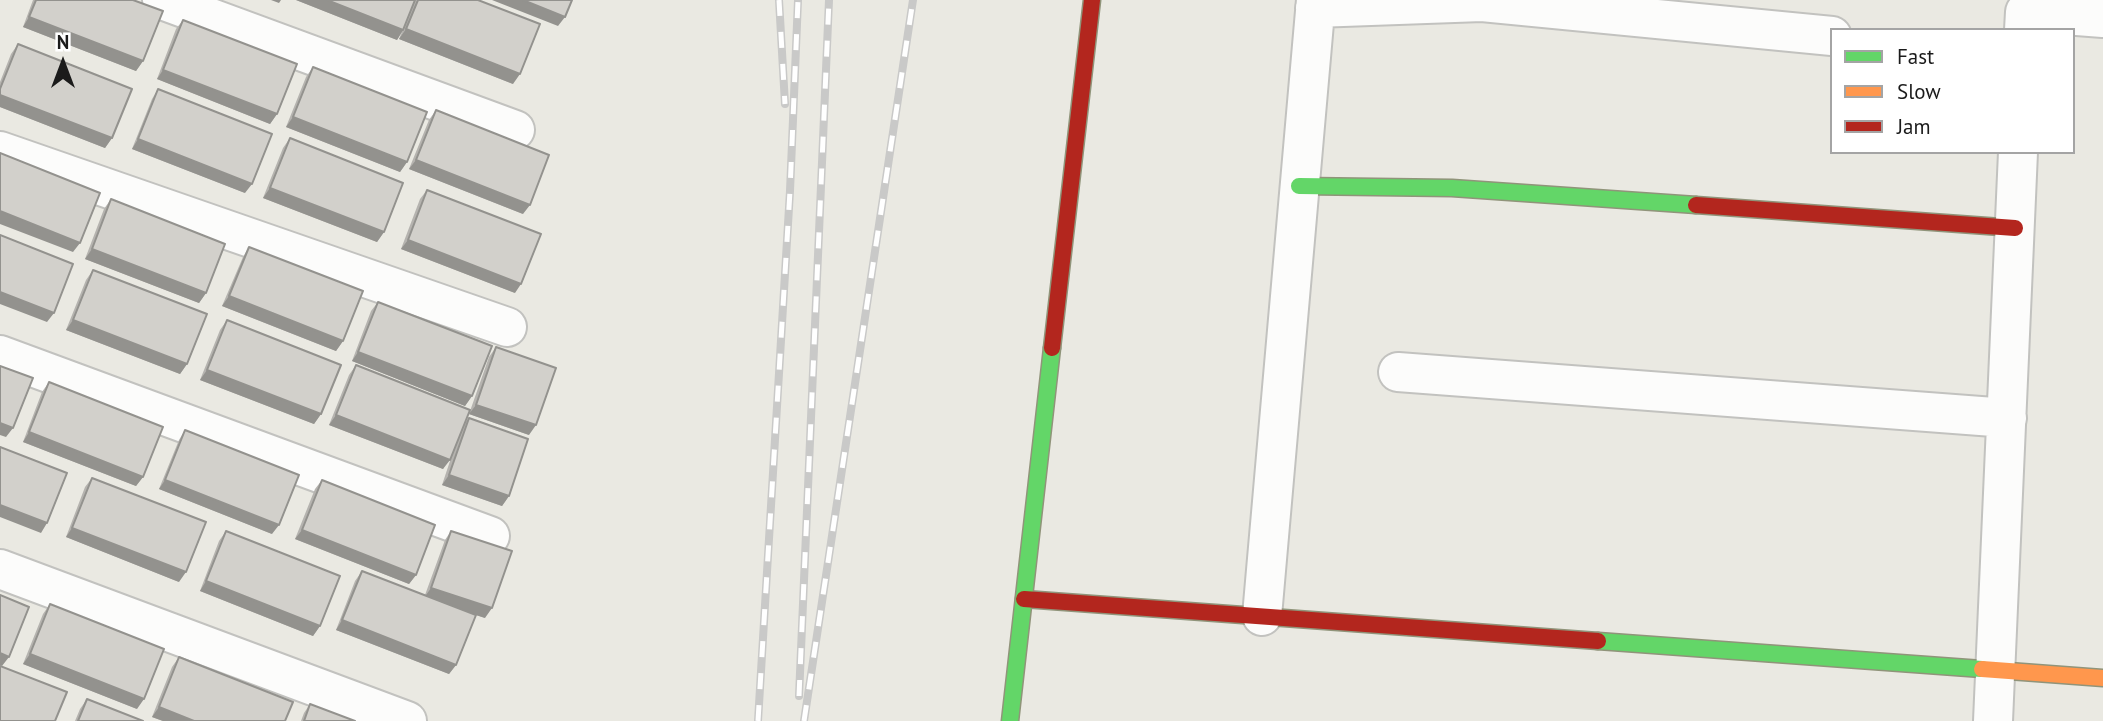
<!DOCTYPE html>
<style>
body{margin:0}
#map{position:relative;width:2103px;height:721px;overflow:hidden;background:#eae9e2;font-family:"PT Sans",sans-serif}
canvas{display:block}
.legend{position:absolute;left:1830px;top:28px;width:245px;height:126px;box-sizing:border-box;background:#fff;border:2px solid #a4a4a4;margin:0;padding:9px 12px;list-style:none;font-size:21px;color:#1b1b1b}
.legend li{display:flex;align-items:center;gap:14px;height:35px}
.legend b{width:35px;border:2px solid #a4a4a4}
.north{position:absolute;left:28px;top:28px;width:70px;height:70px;-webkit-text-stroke:5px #fff;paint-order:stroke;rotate:0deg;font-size:19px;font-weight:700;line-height:28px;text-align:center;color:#1b1b1b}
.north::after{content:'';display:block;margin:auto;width:24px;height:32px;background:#1b1b1b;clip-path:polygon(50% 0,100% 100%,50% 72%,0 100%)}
</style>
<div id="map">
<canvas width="2103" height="721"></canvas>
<ul class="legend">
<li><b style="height:9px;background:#63d668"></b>Fast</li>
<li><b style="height:9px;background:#ff974d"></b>Slow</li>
<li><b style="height:9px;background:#b3261e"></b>Jam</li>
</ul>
<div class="north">N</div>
</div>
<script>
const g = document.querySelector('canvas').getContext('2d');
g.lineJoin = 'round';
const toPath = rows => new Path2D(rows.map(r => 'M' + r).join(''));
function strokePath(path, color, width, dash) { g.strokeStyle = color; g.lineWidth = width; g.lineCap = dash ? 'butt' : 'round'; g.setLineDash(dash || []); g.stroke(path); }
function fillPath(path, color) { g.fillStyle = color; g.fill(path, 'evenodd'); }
const street = toPath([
 [162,0,515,130],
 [1315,8,1482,2,1832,36],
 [2024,30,2025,12,2103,18],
 [0,151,507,327],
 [0,355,490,536],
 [1398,372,2007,418],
 [0,569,407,721],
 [1262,616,1316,0],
 [1993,721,2018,152]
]);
const fast = toPath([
 [1299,186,1452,188,1696,205],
 [1598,641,1982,669],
 [1010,721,1052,348]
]);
const slow = toPath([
 [1982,669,2103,678]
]);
const jam = toPath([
 [1696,205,2015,228],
 [1052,348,1092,0],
 [1024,599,1598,641]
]);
const rail = toPath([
 [779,0,785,104],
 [799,696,829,0],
 [758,721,790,191,798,0],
 [804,721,913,0]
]);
const wall = toPath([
 [33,0,133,0,143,61,136,71,23,27],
 [296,0,478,0,513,84,399,39,402,32,397,40],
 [183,20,277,114,270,124,157,79,176,29],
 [18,44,112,138,105,148,0,107,0,82,11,54],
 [313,67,407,162,400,172,286,127,306,77],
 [158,89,245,193,132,149,152,99],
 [436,110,523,214,409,169,429,120],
 [290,138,384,232,377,242,263,198,283,148],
 [427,190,515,293,401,249,420,199],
 [111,199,206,293,199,303,85,259,104,209],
 [249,247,343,341,336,351,222,306,243,257],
 [93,270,187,364,180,374,66,330,86,280],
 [378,302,472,396,465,406,352,361,371,311],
 [227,320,321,414,314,424,200,380,220,330],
 [496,347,529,435,469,414,489,357],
 [356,365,464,424,469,418,509,496,502,506,442,485,455,446,443,469,329,425,349,375],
 [49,382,143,477,136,486,23,442,42,392],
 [185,430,272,534,159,489,179,440],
 [92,478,179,582,66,537,85,487],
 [322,480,416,575,409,584,295,539,315,489],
 [226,531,320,626,313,636,200,591,219,541],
 [451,531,485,618,473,614,456,665,449,674,336,630,355,581,362,571,425,595,445,540],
 [50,604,137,709,23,664,43,614],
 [179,657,285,721,163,721,152,717,172,667],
 [87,699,143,721,75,721,80,709],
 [310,704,355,721,301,721,304,713]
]);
const shadedWall = toPath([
 [271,0,281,0,279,3],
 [296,0,327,0,403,30,397,40],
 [492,0,523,0,565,17,558,26],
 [29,17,143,61,136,71,23,27],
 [406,29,520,74,513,84,399,39],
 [163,70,277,114,270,124,157,79],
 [0,95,112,138,105,148,0,107],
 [293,117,407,162,400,172,286,127],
 [138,139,252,184,245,193,132,149],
 [416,160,530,205,523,214,409,169],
 [270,188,384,232,377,242,263,198],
 [0,211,80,243,73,252,0,224],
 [408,240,521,284,515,293,401,249],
 [92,249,206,293,199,303,85,259],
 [0,292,54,313,47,322,0,304],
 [229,296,343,341,336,351,222,306],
 [73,320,187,364,180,374,66,330],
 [358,352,472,396,465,406,352,361],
 [207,370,321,414,314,424,200,380],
 [476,405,536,425,529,435,469,414],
 [336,415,450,460,443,469,329,425],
 [0,423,13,428,6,437,0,435],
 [29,432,143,477,136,486,23,442],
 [449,475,509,496,502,506,442,485],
 [165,480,279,525,272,534,159,489],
 [0,505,47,523,41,533,0,517],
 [72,528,186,572,179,582,66,537],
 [302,530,416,575,409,584,295,539],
 [206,581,320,626,313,636,200,591],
 [431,588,492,608,485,618,424,598],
 [342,620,456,665,449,674,336,630],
 [0,653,9,657,2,666,0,665],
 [30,654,144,699,137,709,23,664],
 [159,707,194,721,163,721,152,717]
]);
const building = toPath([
 [36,0,133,0,163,11,143,61,29,17,36,0],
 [327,0,415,0,403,30,327,0],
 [418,0,478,0,540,24,520,74,406,29,418,0],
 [523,0,572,0,565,17,523,0],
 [183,20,297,64,277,114,163,70,183,20],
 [18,44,132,89,112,138,0,95,0,89,18,44],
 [313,67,427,112,407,162,293,117,313,67],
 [158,89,272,134,252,184,138,139,158,89],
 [436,110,549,155,530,205,416,160,436,110],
 [290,138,403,183,384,232,270,188,290,138],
 [0,153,100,193,80,243,0,211,0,153],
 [427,190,541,234,521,284,408,240,427,190],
 [111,199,225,244,206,293,92,249,111,199],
 [0,235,73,264,54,313,0,292,0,235],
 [249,247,363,291,343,341,229,296,249,247],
 [93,270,207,314,187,364,73,320,93,270],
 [378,302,492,346,472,396,358,352,378,302],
 [227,320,341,365,321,414,207,370,227,320],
 [496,347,556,368,536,425,476,405,496,347],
 [356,365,470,410,450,460,336,415,356,365],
 [0,366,33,378,13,428,0,423,0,366],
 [49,382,163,427,143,477,29,432,49,382],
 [469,418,528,439,509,496,449,475,469,418],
 [185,430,299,475,279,525,165,480,185,430],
 [0,447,67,473,47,523,0,505,0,447],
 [92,478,206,522,186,572,72,528,92,478],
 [322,480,435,525,416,575,302,530,322,480],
 [226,531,340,576,320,626,206,581,226,531],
 [451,531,512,551,492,608,431,588,451,531],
 [362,571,476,615,456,665,342,620,362,571],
 [0,595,29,607,9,657,0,653,0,595],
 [50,604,164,649,144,699,30,654,50,604],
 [179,657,293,702,285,721,194,721,159,707,179,657],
 [0,666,67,692,55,721,0,721,0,666],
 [87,699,143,721,78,721,87,699],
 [310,704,355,721,304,721,310,704]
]);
strokePath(street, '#c2c2bf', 42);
strokePath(fast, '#90947a', 19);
strokePath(slow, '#90947a', 19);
strokePath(jam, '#90947a', 19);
strokePath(street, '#fcfcfb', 38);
strokePath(fast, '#63d668', 16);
strokePath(slow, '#ff974d', 16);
strokePath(jam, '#b3261e', 16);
strokePath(rail, '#c9c9c8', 8);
strokePath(rail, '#fff', 5, [16]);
fillPath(wall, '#b5b3af');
fillPath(shadedWall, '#93928e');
fillPath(building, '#d2d0cb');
strokePath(building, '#93928e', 2);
</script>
